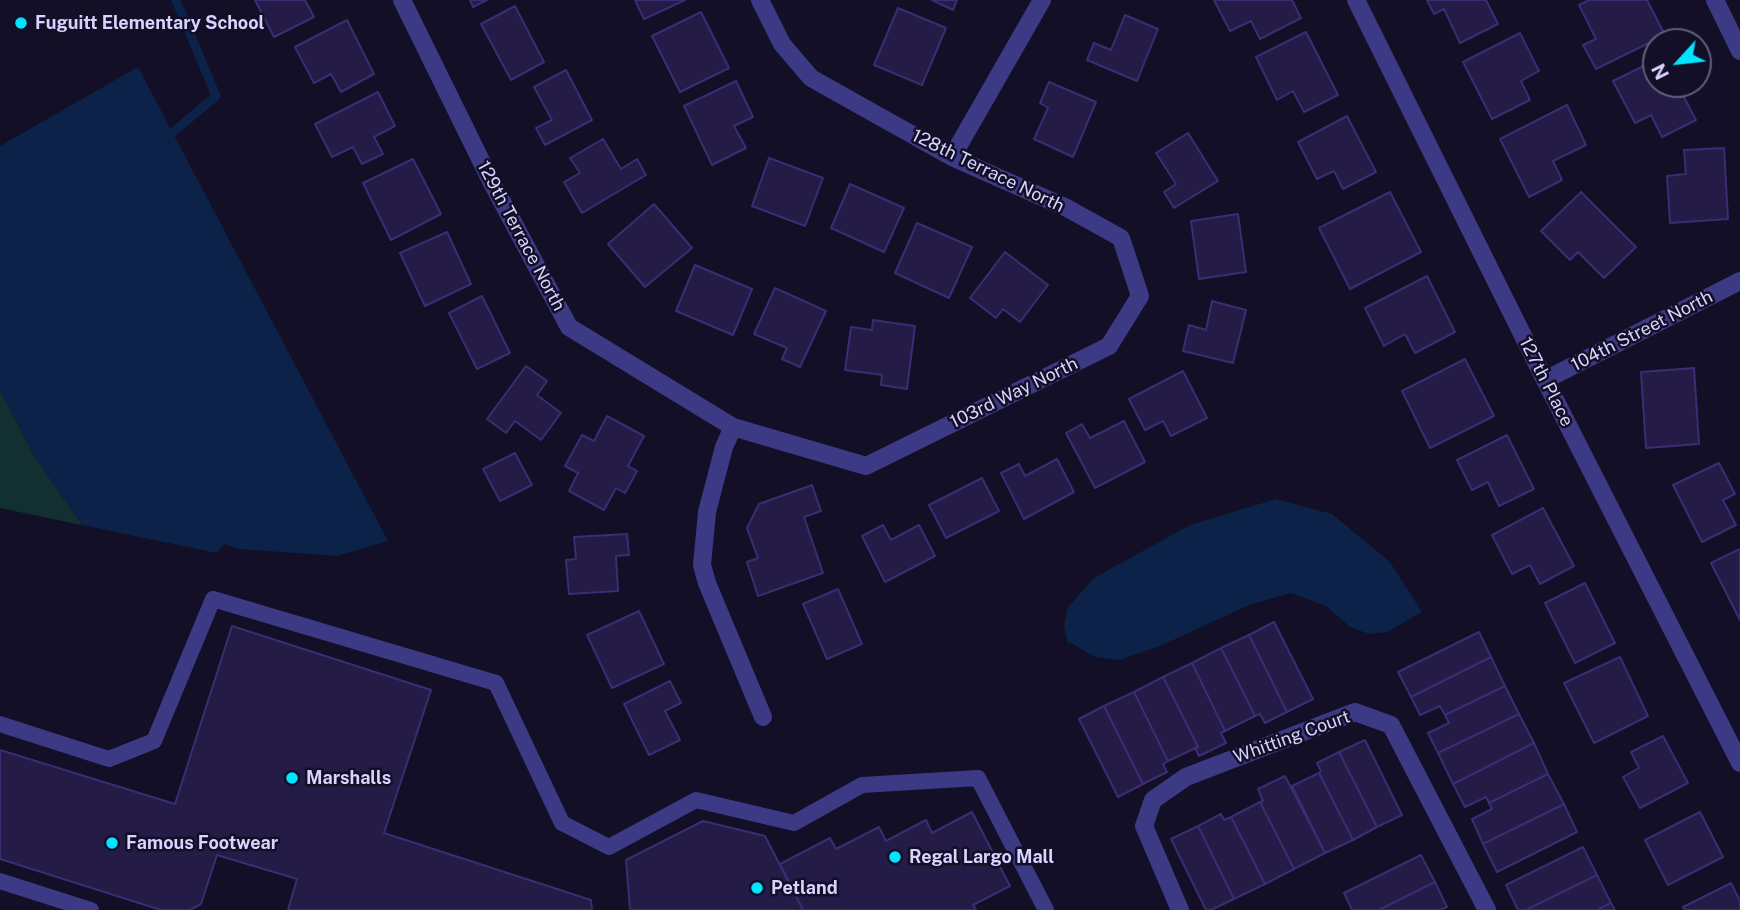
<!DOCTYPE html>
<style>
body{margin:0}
#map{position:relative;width:1740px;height:910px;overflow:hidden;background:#130f26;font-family:"Public Sans",sans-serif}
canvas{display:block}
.north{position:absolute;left:1642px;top:28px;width:70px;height:70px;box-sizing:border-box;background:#130f26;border:2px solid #625e7d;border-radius:50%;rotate:243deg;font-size:19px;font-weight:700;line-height:28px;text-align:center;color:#d9d4ff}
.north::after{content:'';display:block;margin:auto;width:24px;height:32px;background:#00e5ff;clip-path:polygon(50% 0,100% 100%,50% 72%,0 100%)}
</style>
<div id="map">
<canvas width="1740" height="910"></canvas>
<div class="north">N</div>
</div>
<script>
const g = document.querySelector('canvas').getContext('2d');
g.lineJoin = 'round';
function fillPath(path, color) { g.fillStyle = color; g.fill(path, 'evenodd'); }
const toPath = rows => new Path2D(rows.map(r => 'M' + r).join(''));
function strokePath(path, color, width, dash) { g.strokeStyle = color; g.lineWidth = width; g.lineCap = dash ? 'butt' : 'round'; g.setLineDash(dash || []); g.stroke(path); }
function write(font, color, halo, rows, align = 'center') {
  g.font = font + ' "Public Sans",sans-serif'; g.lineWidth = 5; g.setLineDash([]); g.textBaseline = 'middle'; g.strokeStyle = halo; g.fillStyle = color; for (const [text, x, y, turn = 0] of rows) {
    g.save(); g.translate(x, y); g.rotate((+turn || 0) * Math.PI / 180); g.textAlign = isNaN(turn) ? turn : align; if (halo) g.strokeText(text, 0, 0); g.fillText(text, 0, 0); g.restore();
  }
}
const green = toPath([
 [0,390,34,455,82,525,0,508]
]);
const water = toPath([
 [138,67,388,541,337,556,238,549,224,544,217,553,82,525,34,455,0,390,0,146],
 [1276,499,1332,514,1390,562,1422,612,1387,632,1369,634,1350,627,1326,606,1291,593,1249,605,1160,646,1119,660,1095,657,1071,643,1068,644,1064,626,1068,607,1094,578,1190,525]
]);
const stream = toPath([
 [165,139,216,96,176,0]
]);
const building = toPath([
 [255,0,305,0,314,17,274,37,255,0],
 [470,0,487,0,473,7,470,0],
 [635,0,685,0,644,19,635,0],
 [932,0,957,0,953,10,932,0],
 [1214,0,1292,0,1301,18,1260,39,1251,21,1230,31,1214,0],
 [1427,0,1486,0,1498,24,1460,43,1444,9,1434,14,1427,0],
 [1589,0,1647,0,1665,35,1596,69,1583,45,1596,39,1579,5,1589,0],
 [515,6,544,62,511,80,481,24,515,6],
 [898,8,946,28,922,85,874,65,898,8],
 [701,12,729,68,680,92,652,36,701,12],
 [1125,15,1158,29,1137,81,1087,60,1094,43,1111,50,1125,15],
 [347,20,374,74,341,92,331,74,314,83,295,47,347,20],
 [1306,32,1338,95,1304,112,1293,91,1277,100,1256,57,1306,32],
 [1520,33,1539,71,1521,81,1530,100,1492,119,1463,62,1520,33],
 [1656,60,1656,84,1677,84,1696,120,1662,137,1651,115,1635,123,1613,81,1656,60],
 [566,70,592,120,545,145,536,128,552,120,534,87,566,70],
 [736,81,753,117,734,126,746,148,712,165,684,106,736,81],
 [1049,82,1096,102,1073,157,1034,139,1048,108,1040,103,1049,82],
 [378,92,395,126,374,137,383,154,362,164,353,147,332,157,315,124,378,92],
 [1567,105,1586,145,1553,161,1562,180,1529,197,1500,139,1567,105],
 [1347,116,1376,172,1343,189,1334,171,1317,179,1298,142,1347,116],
 [1188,133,1218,181,1174,208,1164,192,1176,184,1156,153,1188,133],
 [603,139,621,169,637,159,646,175,582,213,564,182,580,173,570,158,603,139],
 [1724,148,1728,219,1670,223,1667,176,1686,174,1684,150,1724,148],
 [769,158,823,178,805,226,752,206,769,158],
 [413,159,441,214,391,240,363,183,413,159],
 [850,184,904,208,884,252,831,228,850,184],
 [1390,192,1421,252,1350,289,1319,228,1390,192],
 [1581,192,1636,247,1604,278,1578,252,1570,260,1541,231,1581,192],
 [654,204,692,248,645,287,608,244,654,204],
 [1238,214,1246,272,1199,279,1191,221,1238,214],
 [917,223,972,247,949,298,895,273,917,223],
 [447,232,471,284,425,306,400,253,447,232],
 [1005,252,1048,285,1020,322,1003,309,996,318,970,298,1005,252],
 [695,265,752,289,733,335,676,311,695,265],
 [1427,276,1455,332,1415,353,1405,334,1384,346,1365,308,1427,276],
 [775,288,826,311,800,367,782,359,787,348,754,334,775,288],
 [482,296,510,353,477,369,449,313,482,296],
 [1212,301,1246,310,1233,363,1183,351,1189,325,1206,330,1212,301],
 [873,320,915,326,907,389,881,385,882,375,845,370,851,327,872,330,873,320],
 [1465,359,1494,416,1430,448,1402,391,1465,359],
 [526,366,547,381,537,395,561,413,541,440,515,421,506,433,487,419,526,366],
 [1694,368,1699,444,1646,448,1641,372,1694,368],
 [1183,371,1207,418,1171,436,1163,421,1145,430,1129,399,1183,371],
 [607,416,644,436,628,466,637,471,625,493,616,488,604,510,569,491,578,473,565,466,582,435,594,441,607,416],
 [1124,421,1145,462,1095,488,1066,433,1082,424,1090,438,1124,421],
 [1507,435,1534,489,1499,506,1488,482,1472,490,1457,460,1507,435],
 [515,453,532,485,500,501,483,469,515,453],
 [1057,459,1074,492,1024,519,1001,473,1019,464,1025,476,1057,459],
 [1719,463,1735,494,1723,500,1736,525,1702,542,1673,485,1719,463],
 [982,478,999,511,946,538,929,505,982,478],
 [812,485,821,511,804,517,823,573,758,596,747,562,758,558,747,528,759,504,812,485],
 [1543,508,1574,566,1540,584,1530,565,1512,574,1492,535,1543,508],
 [883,525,891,540,919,525,935,556,885,582,862,536,883,525],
 [627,534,629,555,616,556,618,591,569,594,566,560,576,559,574,537,627,534],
 [1740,549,1740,620,1711,563,1740,549],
 [1585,583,1615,643,1575,663,1545,603,1585,583],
 [838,589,862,644,827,659,803,604,838,589],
 [639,611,664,664,612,688,587,635,639,611],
 [1274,622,1313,699,1287,712,1249,635,1274,622],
 [232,626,431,690,384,833,591,900,592,910,288,910,297,879,217,855,201,904,190,910,161,910,0,859,0,750,175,804,232,626],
 [1479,632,1491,657,1411,697,1398,672,1479,632],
 [1249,635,1287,712,1265,723,1260,714,1255,716,1221,648,1249,635],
 [1221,648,1255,716,1225,731,1192,663,1221,648],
 [1491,657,1505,686,1445,715,1440,706,1420,715,1411,697,1491,657],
 [1620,657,1648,716,1594,743,1564,683,1620,657],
 [1192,663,1225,731,1221,733,1226,743,1199,756,1195,748,1198,747,1163,677,1192,663],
 [1163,677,1198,747,1168,761,1134,692,1163,677],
 [670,681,681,703,665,711,680,740,649,755,624,704,670,681],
 [1505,686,1519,714,1438,753,1428,733,1449,723,1445,715,1505,686],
 [1134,692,1168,761,1163,764,1167,772,1143,784,1104,706,1134,692],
 [1104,706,1143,784,1118,797,1079,719,1104,706],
 [1519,714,1534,743,1453,784,1438,753,1519,714],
 [1663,736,1688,783,1640,808,1623,777,1639,768,1631,752,1663,736],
 [1365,740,1402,815,1377,827,1339,752,1365,740],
 [1534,743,1548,774,1489,803,1486,797,1465,807,1453,784,1534,743],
 [1339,752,1377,827,1353,840,1319,773,1321,771,1317,763,1339,752],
 [1319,773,1353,840,1325,853,1292,786,1319,773],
 [1548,774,1564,804,1483,844,1472,819,1492,809,1489,803,1548,774],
 [1285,776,1325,853,1294,869,1260,802,1263,801,1258,789,1285,776],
 [1260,802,1294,869,1265,884,1231,817,1260,802],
 [1564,804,1577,832,1497,872,1483,844,1564,804],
 [972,812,1010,886,973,905,976,910,803,910,780,864,830,838,836,849,879,827,886,841,926,820,932,833,972,812],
 [1700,812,1723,857,1668,885,1645,840,1700,812],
 [1221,814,1224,820,1231,817,1265,884,1234,899,1198,826,1221,814],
 [703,821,765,836,803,910,630,910,626,860,703,821],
 [1198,826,1234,899,1211,910,1206,910,1171,839,1198,826],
 [1583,847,1597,875,1526,910,1518,910,1506,885,1583,847],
 [1421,855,1435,882,1379,910,1352,910,1344,893,1421,855],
 [1597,875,1611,903,1597,910,1526,910,1597,875],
 [1435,882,1447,907,1440,910,1379,910,1435,882],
 [1731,883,1740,901,1740,910,1685,910,1683,907,1731,883],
 [1611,903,1615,910,1597,910,1611,903]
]);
const service = toPath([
 [0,724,109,759,154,741,213,599,496,683,562,823,609,847,696,800,794,823,862,785,978,778,1046,910],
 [0,881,91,910]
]);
const minor = toPath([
 [402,0,492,183,569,327,733,427,866,466,1109,346,1140,296,1121,238,1067,208,952,157,811,78,782,44,760,0],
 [1356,0,1545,380,1740,763],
 [1715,0,1740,51],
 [952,157,1042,0],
 [1545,380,1740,281],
 [733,427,724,447,707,512,702,565,707,583,763,717],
 [1180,910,1144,826,1153,800,1186,777,1355,712,1391,725,1487,910]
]);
const markers = [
 [21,23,7,"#00e5ff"],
 [292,778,7,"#00e5ff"],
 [112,843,7,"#00e5ff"],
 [895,857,7,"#00e5ff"],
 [757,888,7,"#00e5ff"]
];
const poiNames = [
 ["Fuguitt Elementary School",35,23],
 ["Marshalls",306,778],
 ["Famous Footwear",126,843],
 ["Regal Largo Mall",909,857],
 ["Petland",771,888]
];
const streetNames = [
 ["128th Terrace North",988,171,26],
 ["129th Terrace North",521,236,62],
 ["104th Street North",1642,331,-27],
 ["127th Place",1546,382,63],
 ["103rd Way North",1014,393,-26],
 ["Whitting Court",1292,737,-20]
];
fillPath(green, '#12302f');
fillPath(water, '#0c2248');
strokePath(stream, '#0c2248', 9);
fillPath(building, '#241b47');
strokePath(building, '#3b2d73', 2);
strokePath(service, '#3d3a85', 16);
strokePath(minor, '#3d3a85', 18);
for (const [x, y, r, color] of markers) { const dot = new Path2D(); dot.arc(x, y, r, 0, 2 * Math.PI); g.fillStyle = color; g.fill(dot); strokePath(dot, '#130f26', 2.5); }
write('bold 18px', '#d9d4ff', '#130f26', poiNames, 'left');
write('18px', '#d9d4ff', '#130f26', streetNames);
</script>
